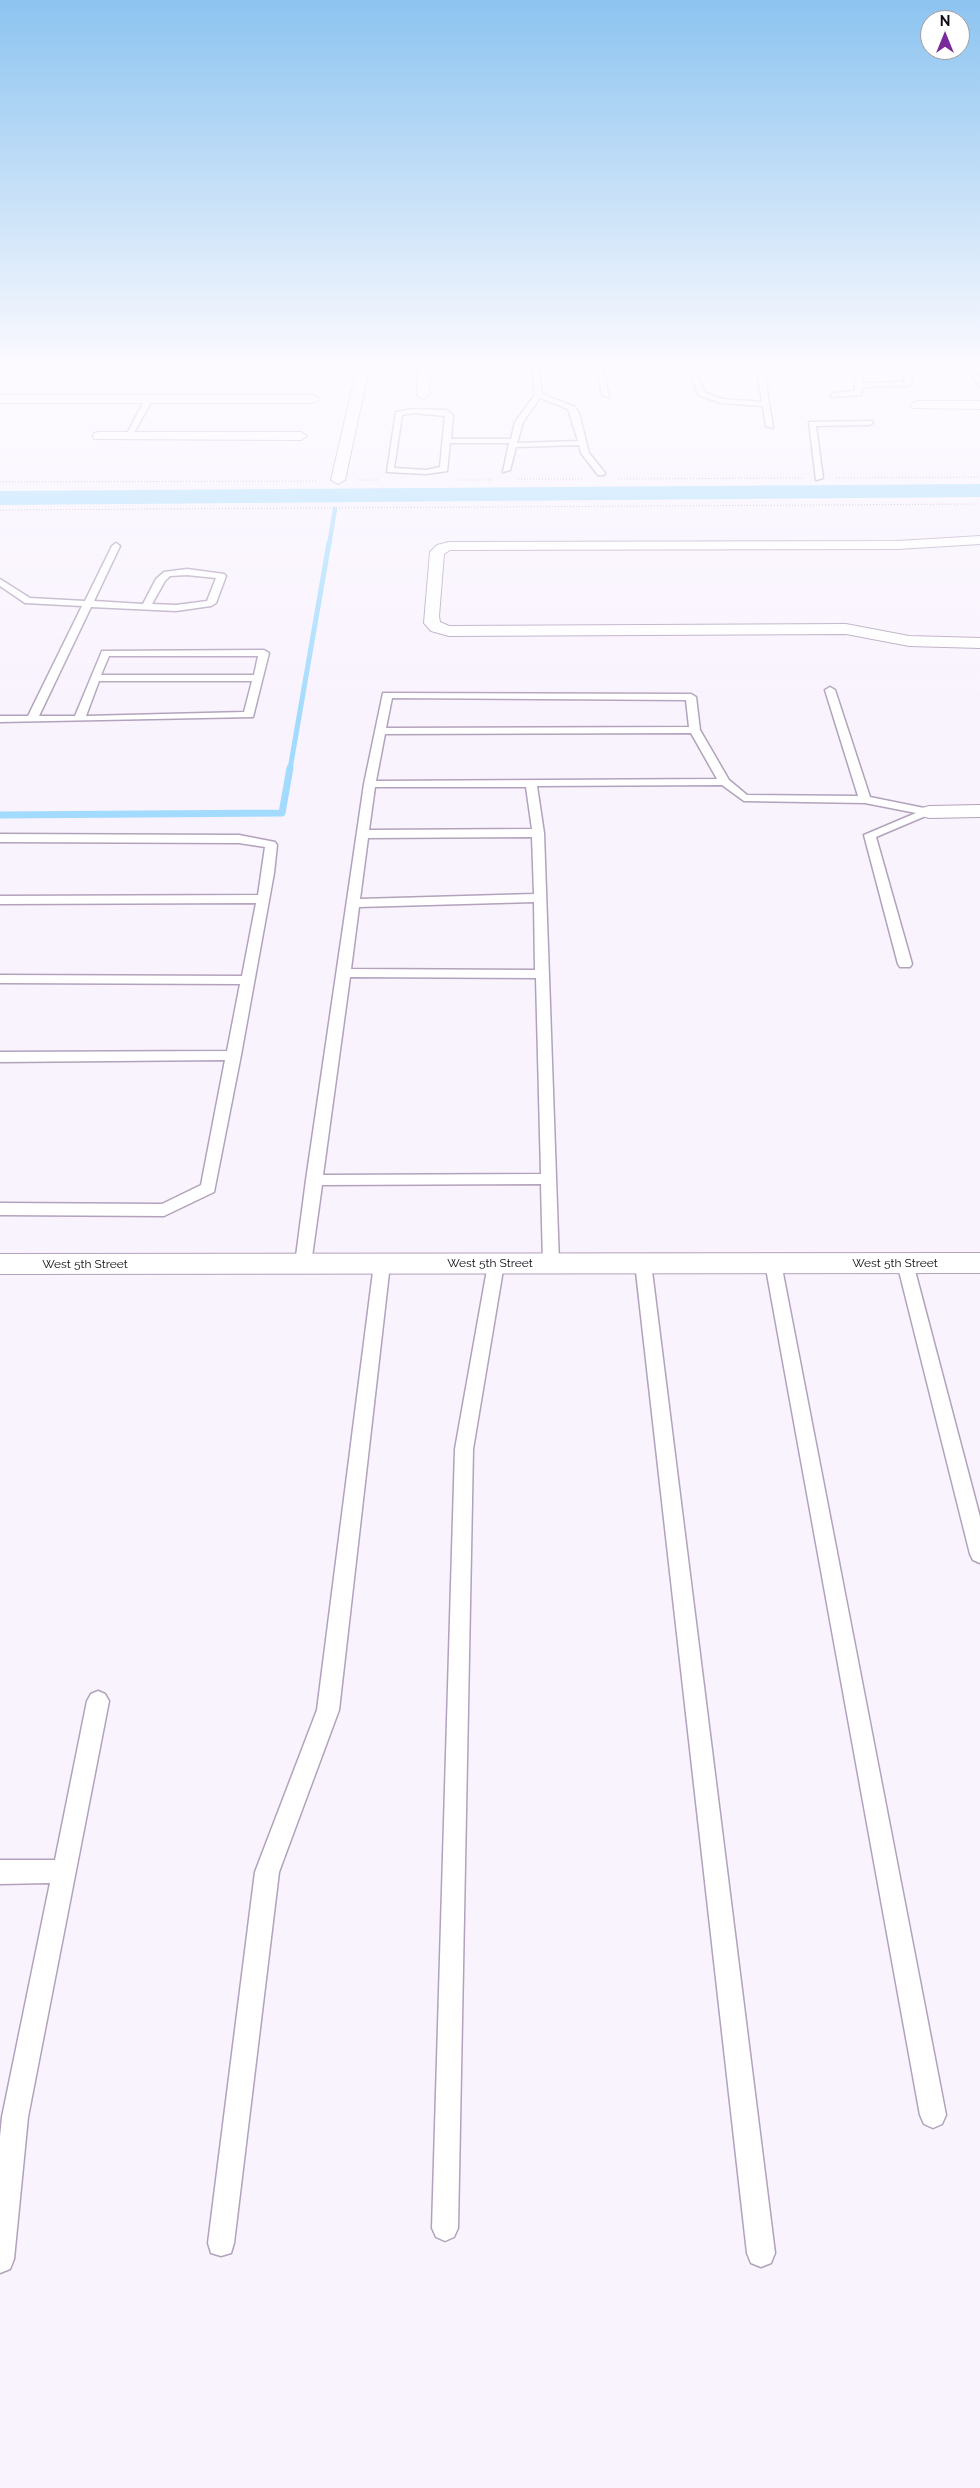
<!DOCTYPE html>
<style>
body{margin:0}
#map{position:relative;width:980px;height:2488px;overflow:hidden;background:#f9f3fe;font-family:Raleway,sans-serif}
canvas{display:block}
.north{position:absolute;left:920px;top:10px;width:50px;height:50px;box-sizing:border-box;background:#fff;border:1px solid #9f9da1;border-radius:50%;rotate:0deg;font-size:14px;font-weight:700;line-height:20px;text-align:center;color:#100a13}
.north::after{content:'';display:block;margin:auto;width:18px;height:22px;background:#792999;clip-path:polygon(50% 0,100% 100%,50% 72%,0 100%)}
</style>
<div id="map">
<canvas width="980" height="2488"></canvas>
<div class="north">N</div>
</div>
<script>
const g = document.querySelector('canvas').getContext('2d');
g.lineJoin = 'round';
function fillPath(path, color) { g.fillStyle = color; g.fill(path, 'evenodd'); }
const toPath = rows => new Path2D(rows.map(r => 'M' + r).join(''));
function strokePath(path, color, width, dash) { g.strokeStyle = color; g.lineWidth = width; g.lineCap = dash ? 'butt' : 'round'; g.setLineDash(dash || []); g.stroke(path); }
function write(font, color, halo, rows, align = 'center') {
  g.font = font + ' Raleway,sans-serif'; g.lineWidth = 5; g.setLineDash([]); g.textBaseline = 'middle'; g.strokeStyle = halo; g.fillStyle = color; for (const [text, x, y, turn = 0] of rows) {
    g.save(); g.translate(x, y); g.rotate((+turn || 0) * Math.PI / 180); g.textAlign = isNaN(turn) ? turn : align; if (halo) g.strokeText(text, 0, 0); g.fillText(text, 0, 0); g.restore();
  }
}
const water = toPath([
 [980,484,980,497,0,505,0,491]
]);
const streamFar2 = toPath([
 [329,545,335,509]
]);
const streamFar1 = toPath([
 [290,769,329,543]
]);
const stream = toPath([
 [0,815,282,813,290,768]
]);
const path = toPath([
 [836,478,980,477],
 [518,479,582,479],
 [618,479,802,478],
 [358,480,377,480],
 [458,480,492,480],
 [0,482,317,481],
 [0,510,980,504]
]);
const service = toPath([
 [532,368,538,368,542,394,575,407,579,413,589,453,605,473,604,475,598,475,581,453,579,445,516,447,510,470,503,472,509,443,450,443,447,471,426,474,387,472,396,412,413,409,446,410,453,415,451,439,511,439,515,422,535,395,532,368],
 [540,398,568,409,578,441,517,443,523,422,540,398],
 [413,413,445,416,440,467,426,470,394,468,402,415,413,413],
 [597,368,603,368,609,397,602,395,597,368],
 [690,368,696,368,704,392,722,399,762,402,757,369,766,368,764,370,773,428,766,426,763,406,721,403,698,395,690,368],
 [855,368,861,368,862,383,905,382,902,368,908,368,912,384,909,386,862,387,861,395,830,397,833,393,855,391,855,368],
 [967,368,974,368,980,379,980,387,967,368],
 [146,397,153,399,131,438,125,438,146,397],
 [872,421,873,423,869,425,816,426,823,478,816,480,809,422,872,421],
 [116,543,120,546,94,601,143,604,156,579,164,572,187,569,224,574,226,576,216,603,211,606,176,611,91,607,39,716,75,716,102,651,264,650,269,653,253,717,0,722,0,716,28,716,82,606,25,603,0,586,0,579,30,598,85,601,112,546,116,543],
 [187,575,216,578,207,601,176,605,152,604,165,581,170,576,187,575],
 [109,656,258,656,254,675,101,675,109,656],
 [99,681,252,681,244,712,86,716,99,681],
 [830,687,835,690,870,797,929,809,935,812,876,837,912,964,910,967,900,967,898,964,864,835,916,813,865,803,744,801,722,785,537,786,544,833,559,1263,557,1267,551,1269,545,1267,543,1263,541,1184,322,1185,311,1264,309,1268,303,1270,297,1268,295,1264,306,1180,364,784,383,693,691,694,696,697,700,730,729,780,747,795,858,796,825,690,830,687],
 [392,698,686,700,689,727,386,728,392,698],
 [691,733,717,779,376,781,385,734,691,733],
 [375,787,526,787,532,829,369,830,375,787],
 [532,837,534,894,360,899,368,838,532,837],
 [534,902,535,970,351,969,359,907,534,902],
 [350,977,536,978,541,1174,323,1175,350,977],
 [0,834,239,835,275,842,277,845,274,873,241,1055,214,1192,164,1216,0,1215,0,1203,162,1204,201,1185,225,1060,0,1062,0,1052,227,1051,240,984,0,983,0,975,242,976,256,903,0,904,0,896,258,895,265,847,239,843,0,842,0,834],
 [643,1257,649,1259,651,1263,775,2253,771,2263,761,2267,751,2263,747,2253,635,1263,637,1259,643,1257],
 [773,1257,779,1259,781,1263,946,2115,942,2124,933,2128,924,2124,920,2115,765,1263,767,1259,773,1257],
 [905,1257,911,1259,913,1263,980,1517,980,1563,973,1560,970,1554,897,1263,899,1259,905,1257],
 [382,1258,388,1260,390,1264,339,1710,279,1872,234,2243,231,2253,221,2256,211,2253,208,2243,255,1872,317,1710,374,1264,376,1260,382,1258],
 [496,1258,502,1260,504,1264,473,1449,458,2228,454,2237,445,2241,436,2237,432,2228,455,1449,488,1264,490,1260,496,1258],
 [98,1691,105,1694,109,1701,28,2117,14,2259,10,2269,0,2273,0,2137,2,2117,50,1883,0,1884,0,1860,55,1860,87,1701,91,1694,98,1691]
]);
const minor = toPath([
 [357,368,369,368,345,480,338,484,331,480,357,368],
 [418,368,430,368,429,395,423,399,417,395,418,368],
 [0,395,314,395,320,399,314,403,0,403,0,395],
 [916,401,980,401,980,409,912,408,910,405,916,401],
 [99,432,301,432,307,436,301,440,94,439,93,436,94,433,99,432],
 [980,536,980,544,898,549,450,550,444,554,439,616,440,622,449,626,846,624,909,636,980,638,980,648,909,646,846,634,449,636,431,631,424,623,430,552,437,545,449,542,898,541,980,536],
 [980,805,980,817,929,818,922,816,919,812,922,808,929,806,980,805],
 [980,1253,980,1273,0,1274,0,1254,980,1253]
]);
const streetNames = [
 ["West 5th Street",490,1263],
 ["West 5th Street",895,1263],
 ["West 5th Street",85,1264]
];
fillPath(water, '#a2dbfd');
strokePath(streamFar2, '#a2dbfd', 4.5);
strokePath(streamFar1, '#a2dbfd', 5);
strokePath(stream, '#a2dbfd', 7);
strokePath(service, '#b2a2bc', 3);
strokePath(minor, '#b2a2bc', 2);
strokePath(path, '#a9a3ad', 1, [1, 2]);
fillPath(service, '#fff');
fillPath(minor, '#fff');
const sky = g.createLinearGradient(0, 0, 0, 717);
sky.addColorStop(0, '#8cc4f0');
sky.addColorStop(0.51, '#fcfaff');
sky.addColorStop(1, '#fcfaff00');
g.fillStyle = sky;
g.fillRect(0, 0, 980, 717);
write('12px', '#100a13', '#fff', streetNames);
</script>
